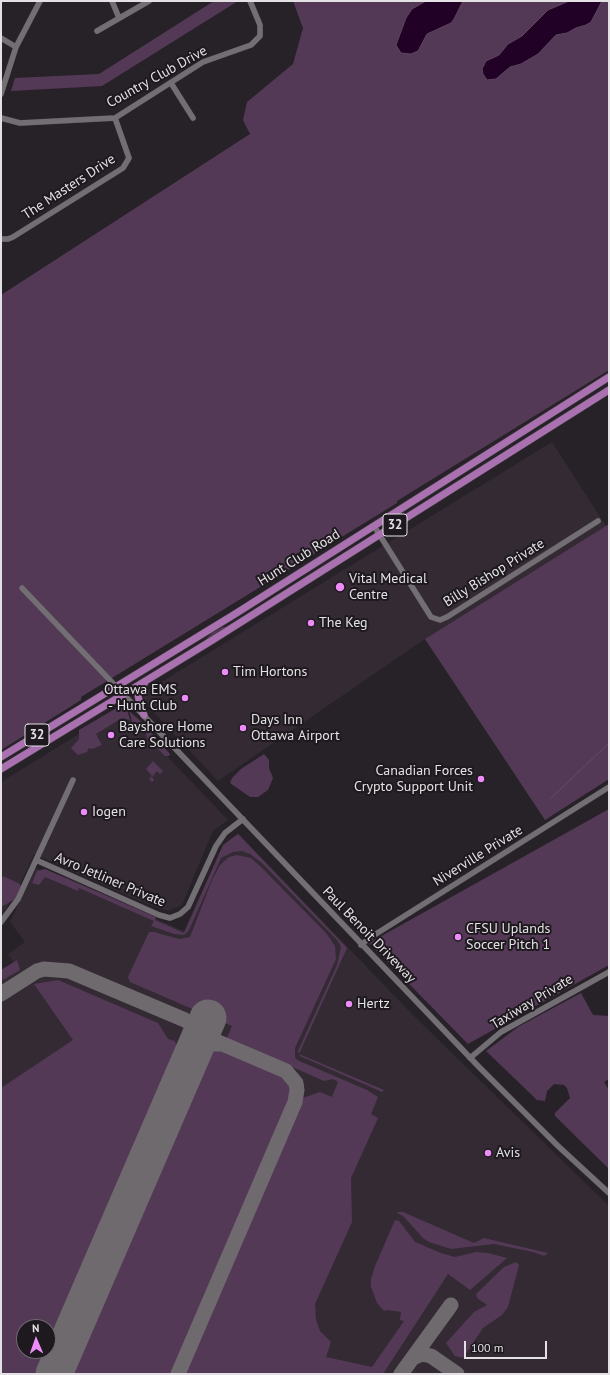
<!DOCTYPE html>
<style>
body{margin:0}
#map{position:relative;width:610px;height:1375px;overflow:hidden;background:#272228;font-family:"PT Sans",sans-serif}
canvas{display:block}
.frame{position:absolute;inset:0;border:2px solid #e4e1e4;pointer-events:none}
.north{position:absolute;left:16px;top:1319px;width:40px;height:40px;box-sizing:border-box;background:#1e191e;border:1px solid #6d696d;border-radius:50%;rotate:358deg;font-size:11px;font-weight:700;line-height:16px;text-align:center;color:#e4e1e4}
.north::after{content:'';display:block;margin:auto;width:14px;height:18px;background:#ed8cf9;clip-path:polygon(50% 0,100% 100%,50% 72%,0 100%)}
.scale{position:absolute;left:464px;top:1341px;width:83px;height:18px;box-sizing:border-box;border:2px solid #e4e1e4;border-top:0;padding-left:5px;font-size:12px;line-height:14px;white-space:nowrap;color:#e4e1e4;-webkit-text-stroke:3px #1e191e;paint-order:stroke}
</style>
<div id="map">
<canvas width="610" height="1375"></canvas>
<div class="frame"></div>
<div class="north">N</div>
<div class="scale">100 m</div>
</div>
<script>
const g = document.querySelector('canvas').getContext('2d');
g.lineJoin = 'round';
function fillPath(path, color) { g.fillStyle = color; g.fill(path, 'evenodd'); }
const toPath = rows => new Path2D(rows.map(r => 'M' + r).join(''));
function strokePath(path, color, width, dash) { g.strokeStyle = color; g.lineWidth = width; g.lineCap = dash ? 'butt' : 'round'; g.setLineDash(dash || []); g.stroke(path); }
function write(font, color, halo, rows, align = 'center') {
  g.font = font + ' "PT Sans",sans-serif'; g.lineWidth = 4; g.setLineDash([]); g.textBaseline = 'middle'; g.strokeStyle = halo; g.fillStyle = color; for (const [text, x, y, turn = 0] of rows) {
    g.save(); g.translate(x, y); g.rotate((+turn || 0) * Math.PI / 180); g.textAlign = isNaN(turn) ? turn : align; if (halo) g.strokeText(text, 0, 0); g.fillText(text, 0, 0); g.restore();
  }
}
const built = toPath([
 [552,442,606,526,425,639,218,781,143,701,145,692],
 [121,708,228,820,213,831,182,905,168,911,140,901,34,854,14,897,1,915,1,782],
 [238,833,412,1014,609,1206,609,1374,1,1374,1,970,14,963,8,954,25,942,10,922,36,868,184,931,223,845],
 [24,1327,48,1327,48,1351,24,1351]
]);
const green = toPath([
 [214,1,238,1,102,86,11,91,15,78,99,74],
 [293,1,609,1,609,370,397,501,397,503,81,697,81,700,1,750,1,295,250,134,243,120,247,102,293,64,303,28],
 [609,524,609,779,545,820,425,639],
 [223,627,229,627,206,642,205,640,213,632],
 [120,706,125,706,127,709,130,720,122,718,96,734,102,745,92,749,89,748,87,752,78,755,71,748,79,739,79,730],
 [129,711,144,724,134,732,131,717],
 [148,729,170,754,169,756,165,756,147,738,146,734],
 [264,754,269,760,269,768,273,778,268,790,258,797,250,797,230,783,232,778,241,769],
 [153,761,163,771,160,774,157,771,152,777,154,780,152,782,149,779,152,776,146,769],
 [609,809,609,965,468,1044,369,943],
 [238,834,347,948,299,1054,384,1090,382,1092,300,1056,298,1051,337,965,341,947,338,941,262,863,250,854,242,851,233,852,221,858,189,930,184,935,174,934,151,926,154,921,79,888,78,891,45,877,39,885,32,883,37,871,45,869,156,917,155,920,184,933,223,845],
 [237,855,251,858,261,867,326,933,335,946,336,959,295,1048,295,1057,297,1060,367,1090,378,1097,371,1114,378,1118,351,1178,352,1222,315,1304,316,1320,320,1331,331,1342,326,1357,372,1367,404,1321,400,1320,401,1312,387,1310,384,1311,377,1303,371,1287,371,1279,375,1266,395,1220,399,1221,415,1242,441,1253,455,1257,476,1252,488,1253,507,1258,470,1290,448,1274,383,1374,185,1374,303,1098,320,1092,332,1097,338,1082,333,1079,324,1081,227,1038,232,1026,130,982,128,977,149,932,154,932,179,939,190,937,212,880,220,865,229,857],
 [3,876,20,884,21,887,15,899,3,906,1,906,1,881],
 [17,960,20,970,3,980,1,976,1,970],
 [58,980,158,1023,168,1039,175,1041,181,1056,42,1374,1,1374,1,1088,73,1040,34,984],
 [24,1327,48,1327,48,1351,24,1351],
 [581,993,593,1015,609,1016,609,1079,604,1082,609,1090,609,1169,555,1116,555,1113,570,1098,567,1088,564,1085,554,1084,547,1091,545,1101,537,1100,486,1051,518,1027],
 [219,1049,286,1077,292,1094,171,1374,65,1374,202,1056],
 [398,1212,403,1212,474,1243,484,1238,548,1253,544,1256,533,1252,494,1244,451,1249,429,1242,423,1238,403,1216,397,1213],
 [516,1262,519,1265,508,1307,502,1315,483,1328,463,1358,455,1356,446,1343,474,1312,487,1305,477,1298,476,1294,504,1267]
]);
const water = toPath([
 [426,1,463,1,454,19,451,23,427,34,418,51,411,54,401,53,396,45,406,18,412,9,426,1],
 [569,1,602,1,591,22,586,25,576,28,567,33,556,35,538,54,521,64,510,67,496,79,487,80,483,74,482,69,486,61,499,55,508,44,522,36,548,10,569,1]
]);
const stream = toPath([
 [551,798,609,743]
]);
const taxiway = toPath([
 [1,994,37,971,44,969,69,971,185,1020,211,1039,286,1071,296,1083,297,1090,295,1102,178,1374],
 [171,1107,197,1051,207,1044,221,1044],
 [413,1358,422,1354,431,1356,457,1374],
 [55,1374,60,1362],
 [401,1374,451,1305]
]);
const runway = toPath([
 [54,1374,208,1018]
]);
const minor = toPath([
 [112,1,119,18],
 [97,31,149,1],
 [1,38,16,47],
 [171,83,193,118],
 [1,94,16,47,40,1],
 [1,118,20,123,115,118,203,62,251,45,260,36,260,25,250,1],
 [1,239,8,239,13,237,123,168,129,158,115,118],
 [374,526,431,617,440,620,447,617,598,521],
 [22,588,479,1067,558,1146,609,1193],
 [36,860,159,915,170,918,180,914,188,907,216,846,225,833,243,819],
 [1,922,18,899,73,780],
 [361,945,368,939,609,787],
 [470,1058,501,1032,609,972]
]);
const major = toPath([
 [144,715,140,705,138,695,145,682],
 [1,757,235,614,609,377],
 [1,769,211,641,609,390]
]);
const markers = [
 [340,587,5,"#ed8cf9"],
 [311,623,4,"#ed8cf9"],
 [225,672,4,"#ed8cf9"],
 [185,698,4,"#ed8cf9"],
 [243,728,4,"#ed8cf9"],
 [111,735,4,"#ed8cf9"],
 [481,779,4,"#ed8cf9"],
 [84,812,4,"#ed8cf9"],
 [458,937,4,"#ed8cf9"],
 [349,1004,4,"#ed8cf9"],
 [488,1153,4,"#ed8cf9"]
];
const shields = [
 [395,525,24],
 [37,735,24]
];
const shieldNames = [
 ["32",395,525],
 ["32",37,735]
];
const streetNames = [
 ["Country Club Drive",157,77,-29],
 ["The Masters Drive",69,187,-33],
 ["Hunt Club Road",299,558,-32],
 ["Billy Bishop Private",494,573,-32],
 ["Niverville Private",478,856,-32],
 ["Avro Jetliner Private",110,880,23],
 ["Paul Benoit Driveway",369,935,46],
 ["Taxiway Private",532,1002,-31]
];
const poiNames = [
 ["Vital Medical",349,579],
 ["Centre",349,595],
 ["The Keg",319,623],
 ["Tim Hortons",233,672],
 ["Ottawa EMS",177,690,"right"],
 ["- Hunt Club",177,706,"right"],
 ["Days Inn",251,720],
 ["Ottawa Airport",251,736],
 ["Bayshore Home",119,727],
 ["Care Solutions",119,743],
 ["Canadian Forces",473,771,"right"],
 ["Crypto Support Unit",473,787,"right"],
 ["Iogen",92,812],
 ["CFSU Uplands",466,929],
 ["Soccer Pitch 1",466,945],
 ["Hertz",357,1004],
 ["Avis",496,1153]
];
fillPath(built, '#332a34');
fillPath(green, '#543957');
fillPath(water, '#210125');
strokePath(water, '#5c445e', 1);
strokePath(stream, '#5c445e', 1.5);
strokePath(taxiway, '#6e6a6e', 15);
strokePath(runway, '#6e6a6e', 37);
strokePath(minor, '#433e44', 6);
strokePath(major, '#433e44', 8);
strokePath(minor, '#736d74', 5.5);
strokePath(major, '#aa71b1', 7);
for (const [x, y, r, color] of markers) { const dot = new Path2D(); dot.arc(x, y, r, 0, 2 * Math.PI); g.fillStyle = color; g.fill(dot); strokePath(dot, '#1e191e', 1.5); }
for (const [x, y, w] of shields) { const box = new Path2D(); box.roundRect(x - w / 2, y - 11, w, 22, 3); g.fillStyle = '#1e191e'; g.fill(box); strokePath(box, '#e4e1e4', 1); }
write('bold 13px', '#e4e1e4', null, shieldNames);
write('14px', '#e4e1e4', '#1e191e', streetNames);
write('14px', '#e4e1e4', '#1e191e', poiNames, 'left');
</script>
